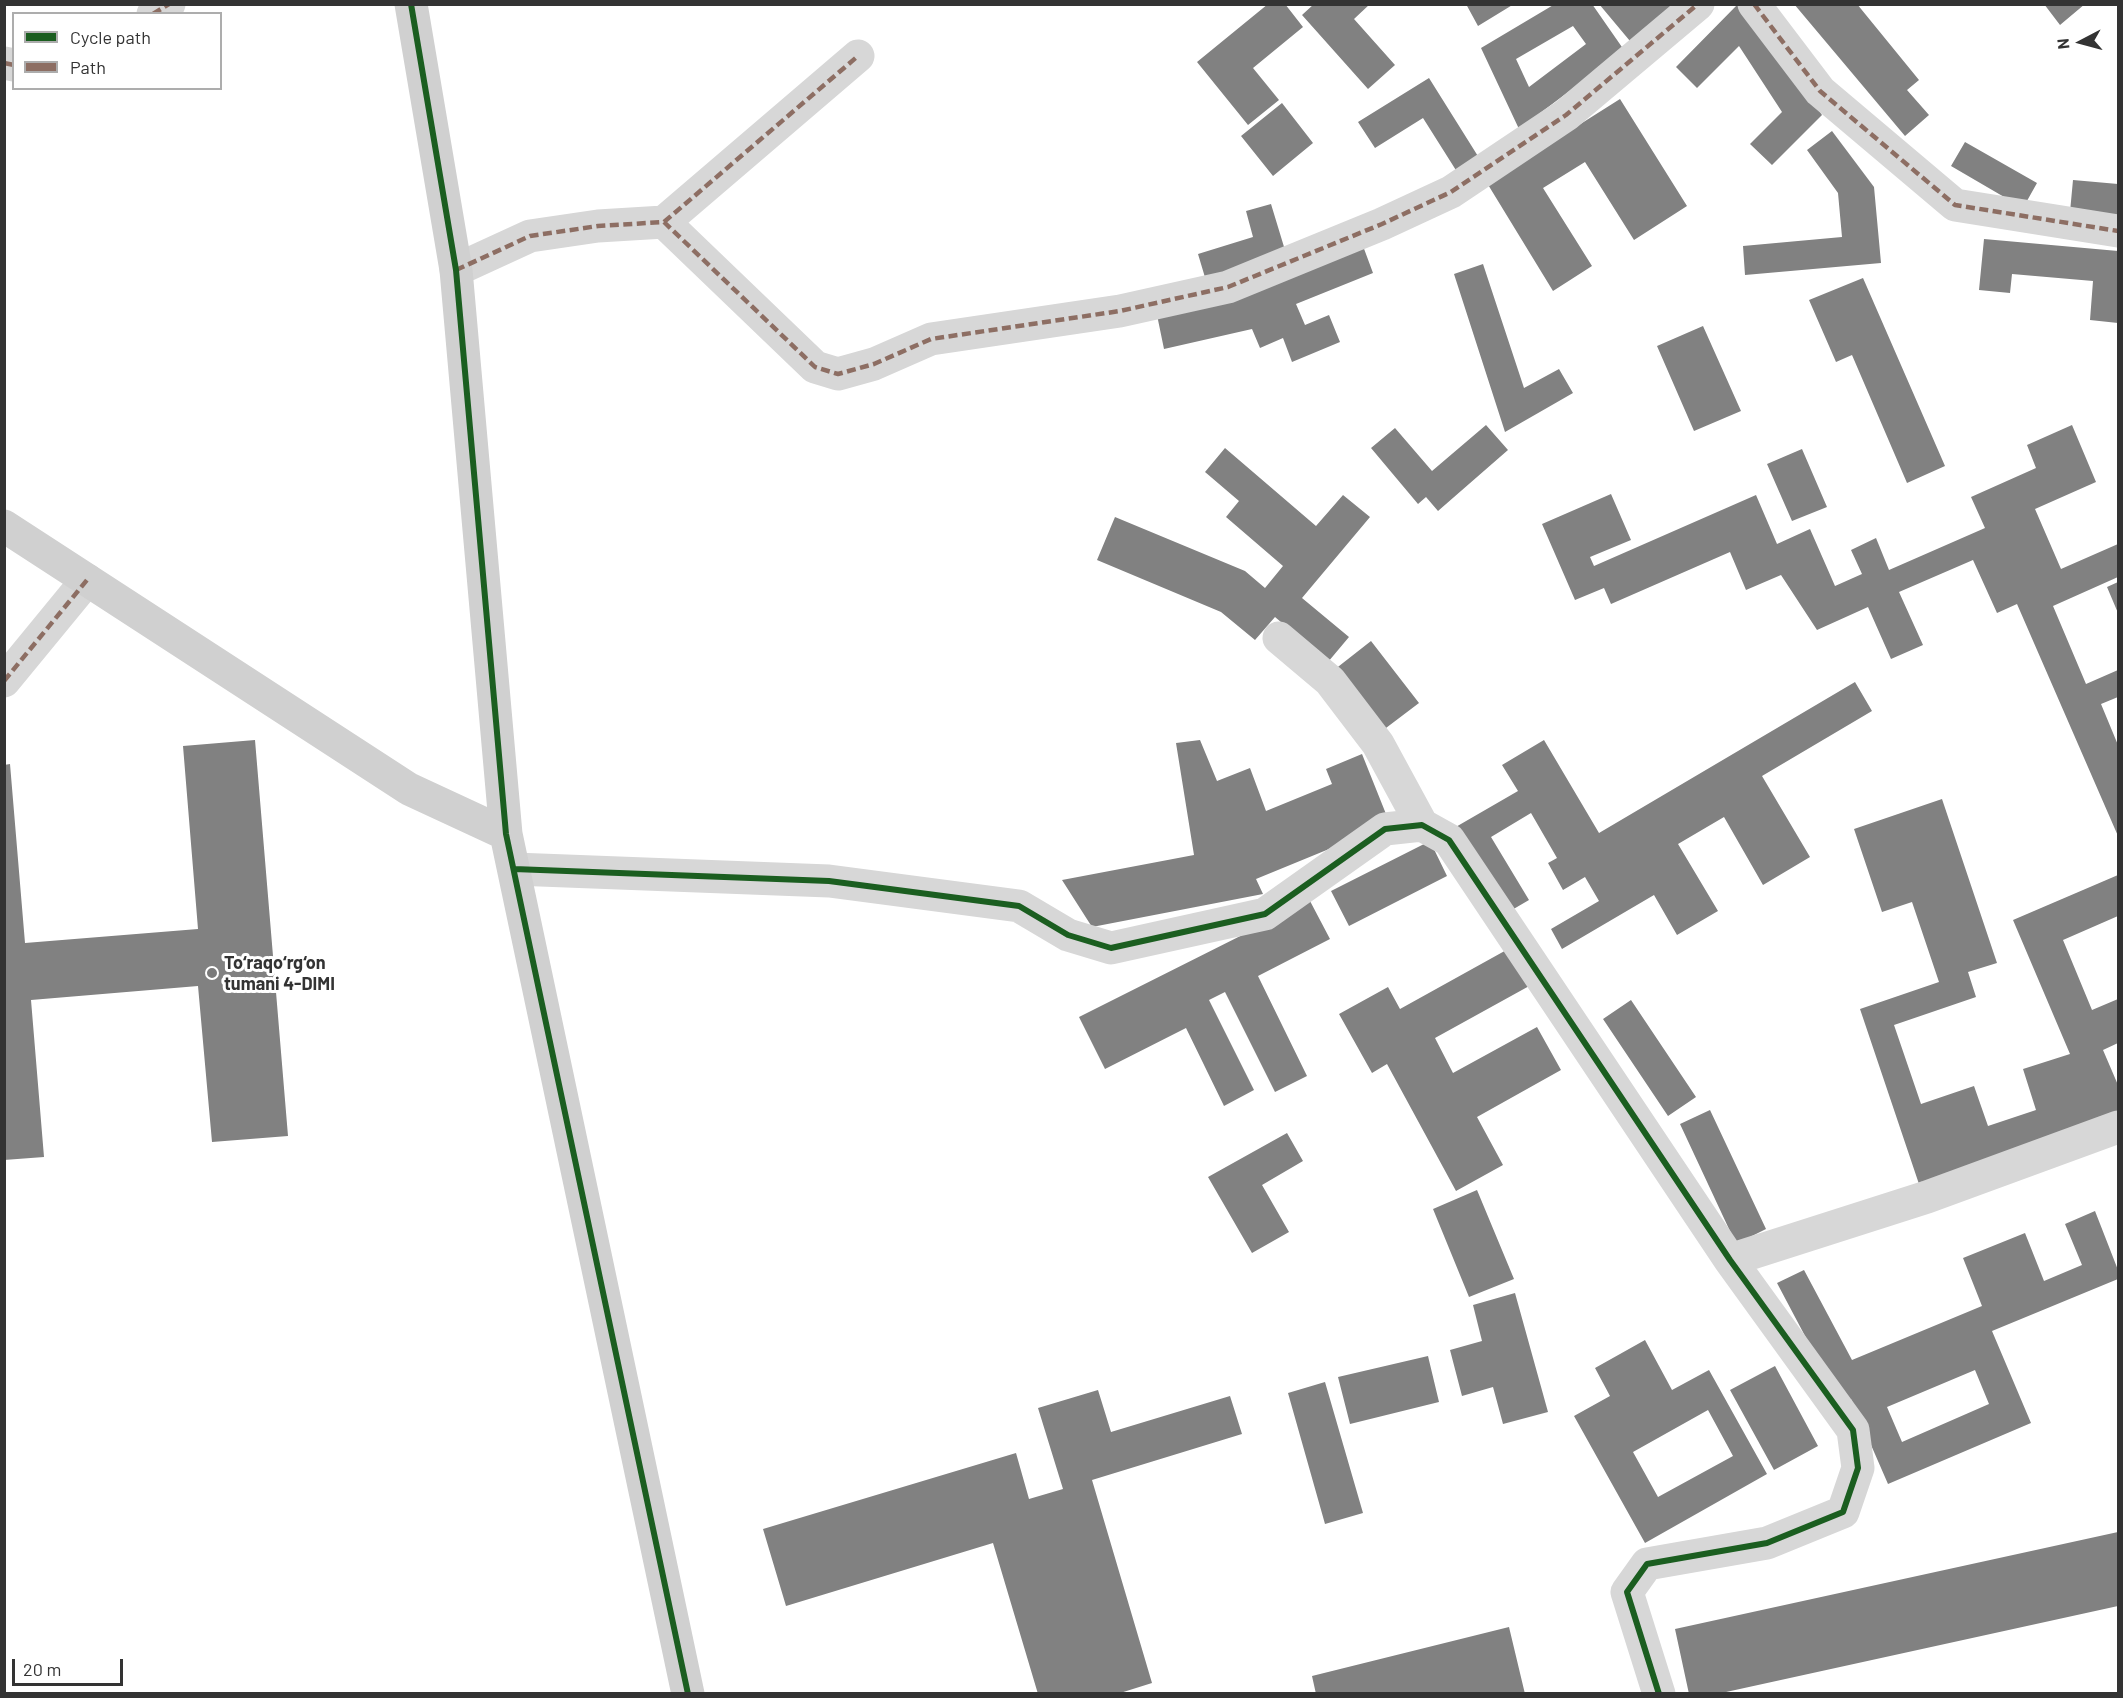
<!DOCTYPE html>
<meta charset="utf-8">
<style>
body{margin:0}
#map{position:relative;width:2123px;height:1698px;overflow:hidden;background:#fff;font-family:Barlow,sans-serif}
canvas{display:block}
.frame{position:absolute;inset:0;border:6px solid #333;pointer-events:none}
.legend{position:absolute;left:12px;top:12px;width:210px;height:78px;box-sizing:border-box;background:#fff;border:2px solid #adadad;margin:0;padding:8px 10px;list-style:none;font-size:18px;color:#333}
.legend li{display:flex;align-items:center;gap:12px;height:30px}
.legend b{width:30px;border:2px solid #adadad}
.north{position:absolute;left:2051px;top:12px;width:60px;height:60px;-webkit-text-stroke:4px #fff;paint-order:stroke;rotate:264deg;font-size:16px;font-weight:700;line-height:24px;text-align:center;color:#333}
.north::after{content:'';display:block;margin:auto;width:21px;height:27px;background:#333;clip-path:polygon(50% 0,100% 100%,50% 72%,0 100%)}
.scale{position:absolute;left:12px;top:1659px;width:111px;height:27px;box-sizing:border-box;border:3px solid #333;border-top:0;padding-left:8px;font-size:18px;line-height:21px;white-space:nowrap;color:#333;-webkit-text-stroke:4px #fff;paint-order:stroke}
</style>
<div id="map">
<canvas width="2123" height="1698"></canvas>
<div class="frame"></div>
<ul class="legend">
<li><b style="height:8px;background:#1b5e20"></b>Cycle path</li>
<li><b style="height:8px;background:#8d6e63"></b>Path</li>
</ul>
<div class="north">N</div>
<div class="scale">20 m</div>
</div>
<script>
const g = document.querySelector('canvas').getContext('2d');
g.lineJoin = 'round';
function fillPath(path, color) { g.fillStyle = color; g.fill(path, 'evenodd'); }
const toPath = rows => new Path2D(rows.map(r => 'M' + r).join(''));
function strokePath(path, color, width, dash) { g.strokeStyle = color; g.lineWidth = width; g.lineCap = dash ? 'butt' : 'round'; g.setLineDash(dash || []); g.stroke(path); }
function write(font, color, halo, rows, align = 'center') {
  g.font = font + ' Barlow,sans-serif'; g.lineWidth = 6; g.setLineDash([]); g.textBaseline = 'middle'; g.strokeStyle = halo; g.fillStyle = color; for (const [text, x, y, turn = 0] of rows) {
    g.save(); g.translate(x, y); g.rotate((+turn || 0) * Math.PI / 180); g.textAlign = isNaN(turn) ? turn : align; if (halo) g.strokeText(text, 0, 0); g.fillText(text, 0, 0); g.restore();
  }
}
const building = toPath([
 [1268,4,1285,4,1303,27,1253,68,1279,100,1248,125,1197,62],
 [1314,4,1370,4,1354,19,1395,65,1368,89,1302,15],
 [1466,4,1514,4,1478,26],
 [1555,4,1592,4,1624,50,1519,129,1481,48],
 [1573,26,1586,44,1529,87,1516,59],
 [1599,4,1685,4,1635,47],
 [1738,4,1749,4,1822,115,1772,165,1750,144,1782,112,1739,46,1697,88,1676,67],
 [1794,4,1857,4,1919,80,1907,90,1929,115,1905,136],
 [2044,4,2085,4,2060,25],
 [1429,78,1481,161,1459,175,1423,118,1375,148,1358,122],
 [1620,99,1687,206,1634,240,1585,162,1543,188,1592,266,1553,291,1487,183],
 [1282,103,1313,143,1273,176,1241,136],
 [1832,131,1874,187,1881,263,1745,275,1743,246,1842,237,1838,193,1807,150],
 [1965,142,2037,183,2023,208,1951,166],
 [2073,180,2118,184,2118,216,2070,212],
 [1271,204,1288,260,1207,284,1198,254,1253,237,1246,211],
 [1984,239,2118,251,2118,323,2090,320,2093,281,2012,274,2010,293,1979,290],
 [1363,246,1373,273,1296,304,1305,325,1329,315,1340,342,1292,362,1283,338,1260,348,1252,329,1164,349,1157,315],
 [1483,264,1524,388,1559,369,1573,393,1505,432,1454,274],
 [1863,278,1945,466,1907,483,1852,355,1836,362,1809,300],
 [1703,326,1741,411,1694,431,1657,346],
 [1486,425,1508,450,1438,511,1426,497,1418,504,1371,448,1395,428,1432,471],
 [2072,425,2096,482,2035,509,2061,569,2118,544,2118,577,2053,606,2086,684,2118,670,2118,697,2101,704,2118,745,2118,836,2017,604,1997,613,1973,560,1899,592,1923,645,1891,659,1868,607,1817,630,1781,575,1746,590,1730,552,1611,604,1604,588,1575,600,1542,524,1611,494,1631,540,1590,557,1594,566,1756,495,1777,544,1810,529,1835,586,1862,574,1851,550,1876,538,1889,570,1985,528,1971,497,2036,468,2027,445],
 [1225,448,1316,526,1343,495,1370,517,1302,598,1349,637,1328,662,1275,617,1255,640,1221,612,1097,560,1115,517,1245,571,1265,588,1283,566,1226,517,1239,501,1205,472],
 [1802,449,1827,507,1792,521,1767,464],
 [2118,582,2118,613,2107,587],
 [1371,641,1419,703,1382,731,1334,670],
 [1855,682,1872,711,1762,776,1810,857,1763,885,1724,817,1678,844,1718,911,1677,935,1654,895,1562,949,1551,929,1599,901,1585,877,1563,890,1548,863,1557,858,1531,813,1491,837,1529,900,1505,914,1454,828,1518,791,1502,765,1544,740,1599,833],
 [255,740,288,1136,212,1142,198,986,31,1000,44,1157,4,1160,4,765,10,764,25,943,198,929,183,746],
 [1200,740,1217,781,1250,768,1266,811,1332,784,1326,769,1362,754,1390,824,1256,879,1263,894,1092,927,1062,880,1194,855,1176,743],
 [1942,799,1997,963,1968,972,1976,997,1894,1025,1921,1104,1974,1086,1988,1126,2036,1110,2023,1069,2070,1054,2013,920,2118,875,2118,916,2063,940,2092,1010,2118,999,2118,1043,2103,1050,2118,1085,2118,1122,1921,1190,1860,1009,1939,982,1912,902,1882,912,1854,829],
 [1430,841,1447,876,1349,926,1331,891],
 [1310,901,1330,939,1258,976,1307,1076,1275,1092,1225,992,1209,1000,1254,1090,1224,1106,1186,1028,1105,1069,1079,1017],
 [1510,948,1531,985,1435,1038,1453,1073,1537,1027,1561,1070,1477,1117,1503,1165,1456,1191,1387,1064,1372,1073,1339,1014,1388,987,1400,1009],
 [1631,1000,1696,1097,1668,1116,1603,1019],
 [1710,1110,1766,1229,1736,1244,1680,1124],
 [1287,1133,1303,1161,1262,1185,1289,1232,1252,1253,1208,1177],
 [1477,1190,1514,1279,1469,1297,1433,1209],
 [2095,1211,2118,1270,2118,1279,1992,1331,2031,1423,1888,1484,1851,1399,1841,1404,1777,1283,1804,1270,1852,1360,1982,1306,1963,1258,2025,1233,2044,1281,2082,1265,2065,1224],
 [1975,1370,1989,1404,1902,1442,1887,1407],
 [1515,1293,1548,1412,1503,1424,1493,1387,1462,1396,1450,1350,1482,1341,1473,1305],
 [1645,1340,1672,1390,1709,1370,1767,1474,1645,1543,1574,1416,1610,1396,1595,1368],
 [1708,1410,1733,1456,1658,1497,1633,1452],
 [1428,1356,1439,1402,1350,1424,1338,1377],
 [1775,1366,1818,1446,1774,1470,1730,1390],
 [1325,1382,1363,1513,1325,1524,1288,1393],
 [1098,1390,1111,1432,1230,1396,1242,1434,1092,1480,1152,1683,1117,1694,1038,1694,993,1543,786,1606,763,1529,1016,1453,1029,1499,1063,1489,1038,1408],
 [2118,1532,2118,1606,1717,1694,1689,1694,1675,1629],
 [1509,1627,1525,1694,1316,1694,1312,1676]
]);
const street = toPath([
 [1754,4,1820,91,1955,205,2118,231],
 [153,14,169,4],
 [4,63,14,65],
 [664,222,858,56],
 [456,270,530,236,598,226,664,222,815,367,838,374,874,364,931,339,1120,311,1228,287,1382,224,1451,192,1566,115,1698,4],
 [1279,638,1330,681,1378,744,1422,825],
 [4,681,87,580],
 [514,869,829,881,1019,906,1068,935,1111,948,1265,914,1385,829,1422,825,1449,840,1730,1260,1853,1430,1858,1468,1843,1512,1767,1543,1647,1564,1627,1592,1659,1694],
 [1730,1260,1927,1197,2118,1127]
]);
const secondary = toPath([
 [411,4,456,270,506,834,688,1694],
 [4,526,409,789,506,834]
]);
const quiet = toPath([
 [1754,4,1820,91,1955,205,2118,231],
 [153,14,169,4],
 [4,63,14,65],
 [664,222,858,56],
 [456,270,530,236,598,226,664,222,815,367,838,374,874,364,931,339,1120,311,1228,287,1382,224,1451,192,1566,115,1698,4],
 [4,681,87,580]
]);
const cycleway = toPath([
 [411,4,456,270,506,834,688,1694],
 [514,869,829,881,1019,906,1068,935,1111,948,1265,914,1385,829,1422,825,1449,840,1730,1260,1853,1430,1858,1468,1843,1512,1767,1543,1647,1564,1627,1592,1659,1694]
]);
const markers = [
 [212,973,6,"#7a7a7a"]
];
const poiNames = [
 ["To‘raqo‘rg‘on",224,963],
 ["tumani 4-DIMI",224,984]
];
fillPath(building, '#818181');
strokePath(street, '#d7d7d7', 33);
strokePath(secondary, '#d0d0d0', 33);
strokePath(quiet, '#8d6e63', 4.5, [9, 4.5]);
strokePath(cycleway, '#1b5e20', 6);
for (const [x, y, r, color] of markers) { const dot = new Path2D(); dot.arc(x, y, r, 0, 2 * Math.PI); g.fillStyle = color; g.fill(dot); strokePath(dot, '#fff', 2); }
write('bold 18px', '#333', '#fff', poiNames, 'left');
</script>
